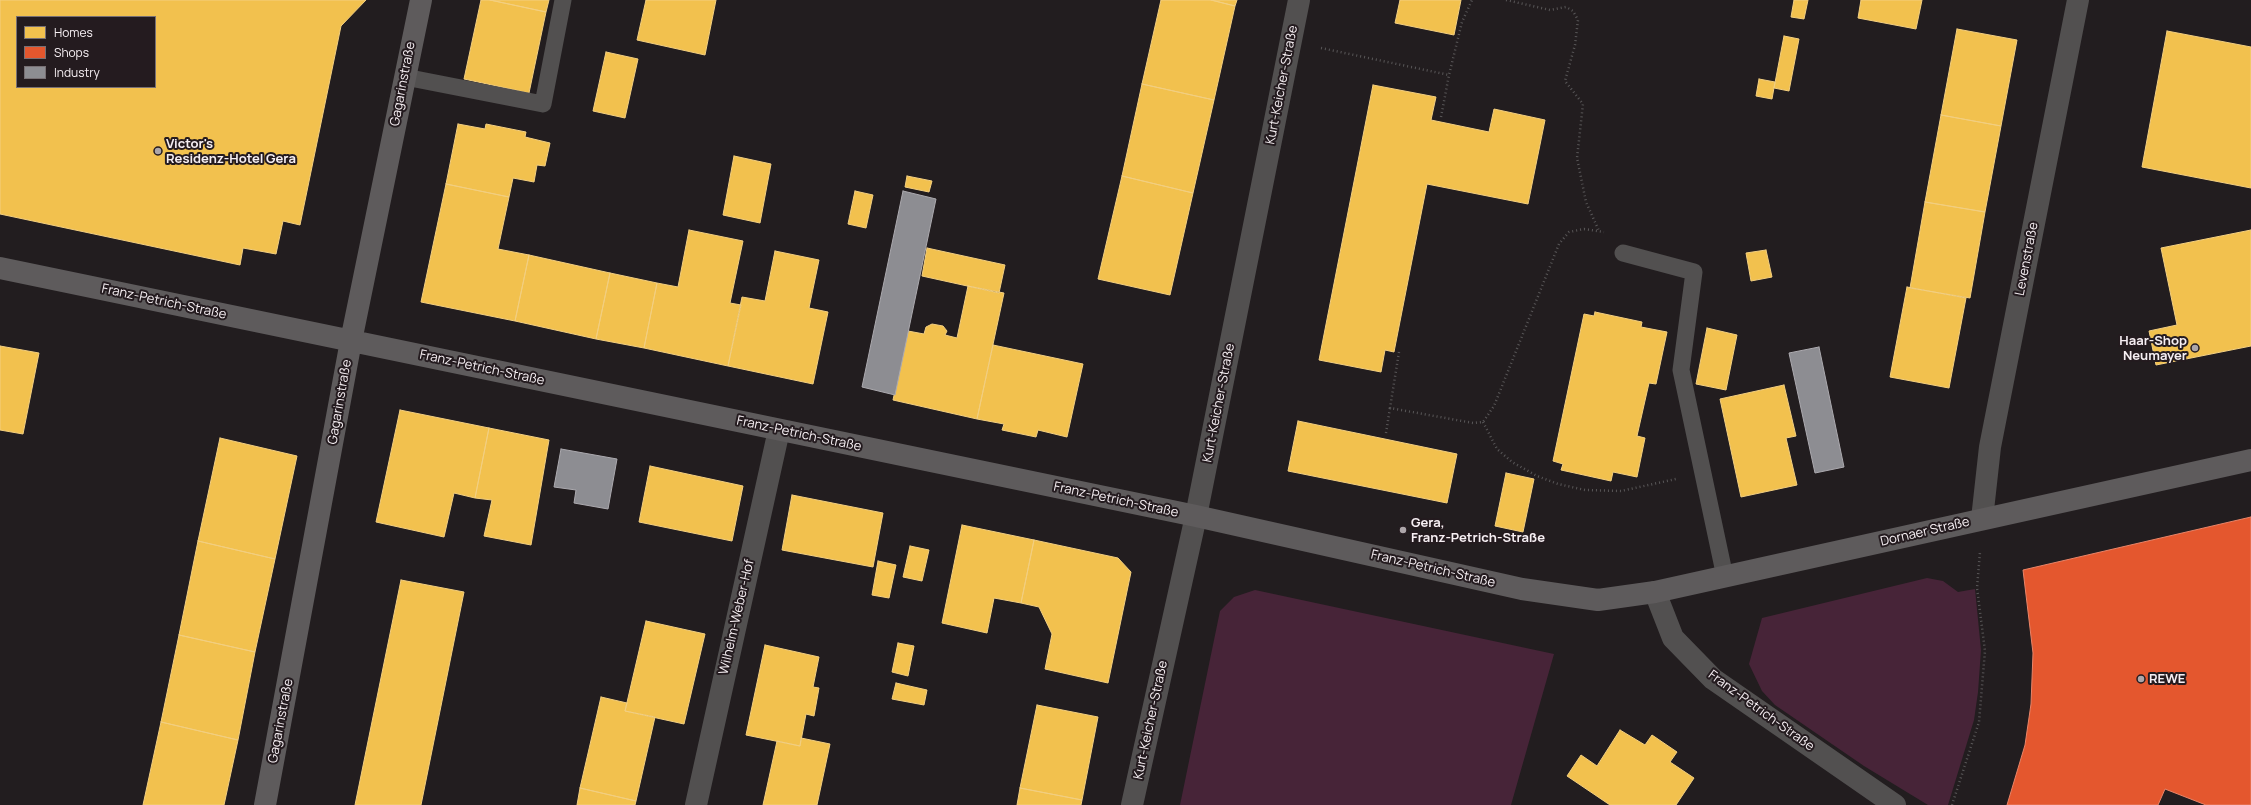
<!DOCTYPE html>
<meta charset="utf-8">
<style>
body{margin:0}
#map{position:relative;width:2251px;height:805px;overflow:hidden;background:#221d1f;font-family:Manrope,sans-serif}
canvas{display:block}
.legend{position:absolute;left:16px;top:16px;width:140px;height:72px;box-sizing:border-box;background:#241b1f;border:1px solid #787074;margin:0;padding:5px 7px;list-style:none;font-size:12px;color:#f6eff3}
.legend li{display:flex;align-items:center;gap:8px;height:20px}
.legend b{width:20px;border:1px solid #787074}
</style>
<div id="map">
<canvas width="2251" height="805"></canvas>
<ul class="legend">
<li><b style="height:11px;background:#f2c14e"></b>Homes</li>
<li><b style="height:11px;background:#e4572e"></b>Shops</li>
<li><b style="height:11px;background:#8d8d92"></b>Industry</li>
</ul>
</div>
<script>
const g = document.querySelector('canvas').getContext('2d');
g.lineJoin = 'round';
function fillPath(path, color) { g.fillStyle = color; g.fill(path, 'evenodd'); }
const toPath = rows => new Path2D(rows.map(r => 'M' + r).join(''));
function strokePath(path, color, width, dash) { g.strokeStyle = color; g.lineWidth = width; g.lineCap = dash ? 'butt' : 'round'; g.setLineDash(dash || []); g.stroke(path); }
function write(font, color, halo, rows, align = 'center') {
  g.font = font + ' Manrope,sans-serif'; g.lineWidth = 4; g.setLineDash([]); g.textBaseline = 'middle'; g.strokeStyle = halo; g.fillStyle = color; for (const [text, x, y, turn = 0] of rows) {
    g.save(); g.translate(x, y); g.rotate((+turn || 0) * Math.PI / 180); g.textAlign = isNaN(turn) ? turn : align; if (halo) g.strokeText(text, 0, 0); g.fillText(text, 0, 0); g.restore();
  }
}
const green = toPath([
 [1927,578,1943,581,1958,592,1975,589,1981,650,1978,692,1974,720,1948,805,1928,805,1864,766,1775,705,1762,691,1749,664,1762,618],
 [1255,590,1554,654,1511,805,1180,805,1220,611,1234,597]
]);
const homes = toPath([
 [0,0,366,0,341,26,300,225,283,221,276,254,243,248,240,265,0,214,0,0],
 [17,17,155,17,155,87,17,87,17,17],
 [481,0,490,0,546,12,529,93,464,79,481,0],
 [490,0,549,0,546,12,490,0],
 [646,0,716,0,705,55,637,40,646,0],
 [1161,0,1211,0,1235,6,1214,100,1142,84,1161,0],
 [1211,0,1237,0,1235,6,1211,0],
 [1400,0,1461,0,1454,35,1395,23,1400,0],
 [1794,0,1808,0,1804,19,1791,17,1794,0],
 [1861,0,1922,0,1916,29,1858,18,1861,0],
 [1957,29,2017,40,2001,126,1941,115,1957,29],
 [2167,31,2251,47,2251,188,2142,167,2167,31],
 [1784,36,1799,39,1789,91,1774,88,1784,36],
 [606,52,638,59,625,118,593,111,606,52],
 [1759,79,1775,82,1772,99,1756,96,1759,79],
 [1142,84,1214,100,1193,193,1122,176,1142,84],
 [1373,85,1436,97,1431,120,1489,132,1494,109,1545,120,1528,204,1427,184,1394,352,1385,350,1381,372,1319,360,1373,85],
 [1941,115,2001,126,1985,212,1925,202,1941,115],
 [458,124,485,129,486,124,526,132,525,137,550,143,545,166,537,165,534,182,513,178,509,197,446,184,458,124],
 [734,156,771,164,760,223,723,215,734,156],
 [907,176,932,181,929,192,905,187,907,176],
 [1122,176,1193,193,1170,295,1098,279,1122,176],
 [446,184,509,197,498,249,529,255,515,321,421,302,446,184],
 [855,191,873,195,866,228,848,224,855,191],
 [1925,202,1985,212,1970,298,1910,288,1925,202],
 [689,230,743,241,730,303,741,305,728,366,644,348,657,283,678,287,689,230],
 [2251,230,2251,346,2156,365,2149,331,2177,325,2161,248,2251,230],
 [927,248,1005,265,999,293,922,276,927,248],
 [1766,250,1772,277,1751,281,1746,253,1766,250],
 [775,251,819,260,809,308,828,312,813,384,728,366,742,297,765,301,775,251],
 [529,255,610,273,596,339,515,321,529,255],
 [610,273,657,283,644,348,596,339,610,273],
 [968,286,1004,293,977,419,893,400,908,331,924,334,926,327,932,324,943,326,947,331,945,335,957,338,968,286],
 [1907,287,1966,298,1949,388,1890,377,1907,287],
 [1595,312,1642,322,1641,327,1667,332,1656,384,1649,383,1637,436,1645,438,1637,477,1613,472,1611,481,1561,470,1563,464,1553,461,1584,314,1594,316,1595,312],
 [1707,328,1737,335,1726,390,1696,384,1707,328],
 [993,345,1083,364,1067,437,1038,430,1036,437,1002,430,1004,424,977,419,993,345],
 [0,346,39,353,23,434,0,430,0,346],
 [1784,385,1796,436,1786,438,1797,485,1741,497,1720,399,1784,385],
 [400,410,489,428,475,498,454,493,444,537,376,522,400,410],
 [1298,421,1457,454,1447,503,1288,471,1298,421],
 [489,428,549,440,531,545,484,536,492,500,475,498,489,428],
 [220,438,297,456,275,559,198,541,220,438],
 [650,466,743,486,732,541,639,522,650,466],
 [1506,473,1534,479,1523,532,1495,526,1506,473],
 [792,495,883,513,873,567,782,550,792,495],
 [962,525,1034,540,1021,603,994,598,987,633,942,623,962,525],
 [1034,540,1118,558,1131,572,1108,683,1045,669,1052,634,1039,607,1021,603,1034,540],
 [198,541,275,559,255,652,179,635,198,541],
 [910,546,929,550,922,581,903,577,910,546],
 [878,561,896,565,889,598,872,595,878,561],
 [401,580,464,592,421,805,355,805,401,580],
 [646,621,705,634,684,724,625,711,646,621],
 [179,635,255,652,238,740,161,722,179,635],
 [898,643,914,646,908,676,892,672,898,643],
 [765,645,819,657,813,687,819,688,814,716,806,714,800,746,746,735,765,645],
 [896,683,927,690,924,705,892,699,896,683],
 [601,697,627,703,625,711,655,717,636,801,580,788,601,697],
 [1037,705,1098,717,1082,800,1020,788,1037,705],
 [161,722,238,740,224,805,143,805,161,722],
 [1620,730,1645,745,1652,735,1677,752,1670,762,1694,778,1676,805,1610,805,1567,776,1581,755,1597,766,1620,730],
 [801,738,830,744,817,805,763,805,777,741,800,746,801,738],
 [580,788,636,801,635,805,577,805,580,788],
 [1020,788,1082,800,1081,805,1017,805,1020,788]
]);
const shops = toPath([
 [2251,517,2251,805,2206,805,2165,789,2158,805,2007,805,2025,745,2031,704,2033,653,2023,570,2251,517]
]);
const industry = toPath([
 [903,191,936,199,895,395,862,387,903,191],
 [1819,347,1844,467,1815,473,1789,353,1819,347],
 [561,449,617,459,608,509,574,503,576,490,554,487,561,449]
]);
const path = toPath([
 [1506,0,1550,10,1566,7,1573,11,1578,20,1575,45,1565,81,1583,104,1577,158,1586,202,1599,231],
 [1321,48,1449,75,1462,22,1472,0],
 [1441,117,1449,75],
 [1399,352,1390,408,1473,423,1483,422,1494,406,1559,244,1569,232,1584,229,1604,232],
 [1483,422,1497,449,1512,462,1537,476,1558,484,1585,490,1621,491,1676,479],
 [1386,433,1390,408],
 [1952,805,1979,722,1985,651,1977,588,1980,552]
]);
const lane = toPath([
 [405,77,543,104,563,0],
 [1623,253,1694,272,1681,370,1725,577]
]);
const street = toPath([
 [1982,519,1990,447,2078,0],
 [1655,592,1673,638,1713,679,1895,805],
 [696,805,779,430],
 [1132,805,1196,516,1299,0]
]);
const secondary = toPath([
 [0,268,1196,516,1522,589,1598,600,1655,592,2251,460],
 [265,805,351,341,421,0]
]);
const markers = [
 [158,151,4,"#aca6a9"],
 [2195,348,4,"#aca6a9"],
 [1403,530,4,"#aca6a9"],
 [2141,679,4,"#aca6a9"]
];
const streetNames = [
 ["Gagarinstraße",403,84,-79],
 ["Kurt-Keicher-Straße",1282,85,-79],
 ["Levenstraße",2027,259,-79],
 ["Franz-Petrich-Straße",164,302,12],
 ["Franz-Petrich-Straße",482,368,12],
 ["Gagarinstraße",340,402,-80],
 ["Kurt-Keicher-Straße",1219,403,-79],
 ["Franz-Petrich-Straße",799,434,12],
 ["Franz-Petrich-Straße",1116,500,12],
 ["Dornaer Straße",1925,532,-13],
 ["Franz-Petrich-Straße",1433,569,13],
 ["Wilhelm-Weber-Hof",737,617,-77],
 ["Franz-Petrich-Straße",1761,711,36],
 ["Kurt-Keicher-Straße",1151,720,-78],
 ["Gagarinstraße",281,721,-79]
];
const poiNames = [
 ["Victor's",166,144],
 ["Residenz-Hotel Gera",166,159],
 ["Haar-Shop",2187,341,"right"],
 ["Neumayer",2187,356,"right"],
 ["Gera,",1411,523],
 ["Franz-Petrich-Straße",1411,538],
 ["REWE",2149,679]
];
fillPath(green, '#472438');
fillPath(homes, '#f2c14e');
strokePath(homes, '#f3cf80', 1);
fillPath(shops, '#e4572e');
strokePath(shops, '#e98569', 1);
fillPath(industry, '#8d8d92');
strokePath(industry, '#acaaaf', 1);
strokePath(path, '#595758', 2.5, [1, 3]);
strokePath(lane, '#525050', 17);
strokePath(street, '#525050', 22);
strokePath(secondary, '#5e5b5c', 22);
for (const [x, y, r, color] of markers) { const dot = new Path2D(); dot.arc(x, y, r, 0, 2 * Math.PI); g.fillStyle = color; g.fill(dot); strokePath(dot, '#241b1f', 1.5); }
write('13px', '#f6eff3', '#241b1f', streetNames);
write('bold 13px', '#f6eff3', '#241b1f', poiNames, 'left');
</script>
